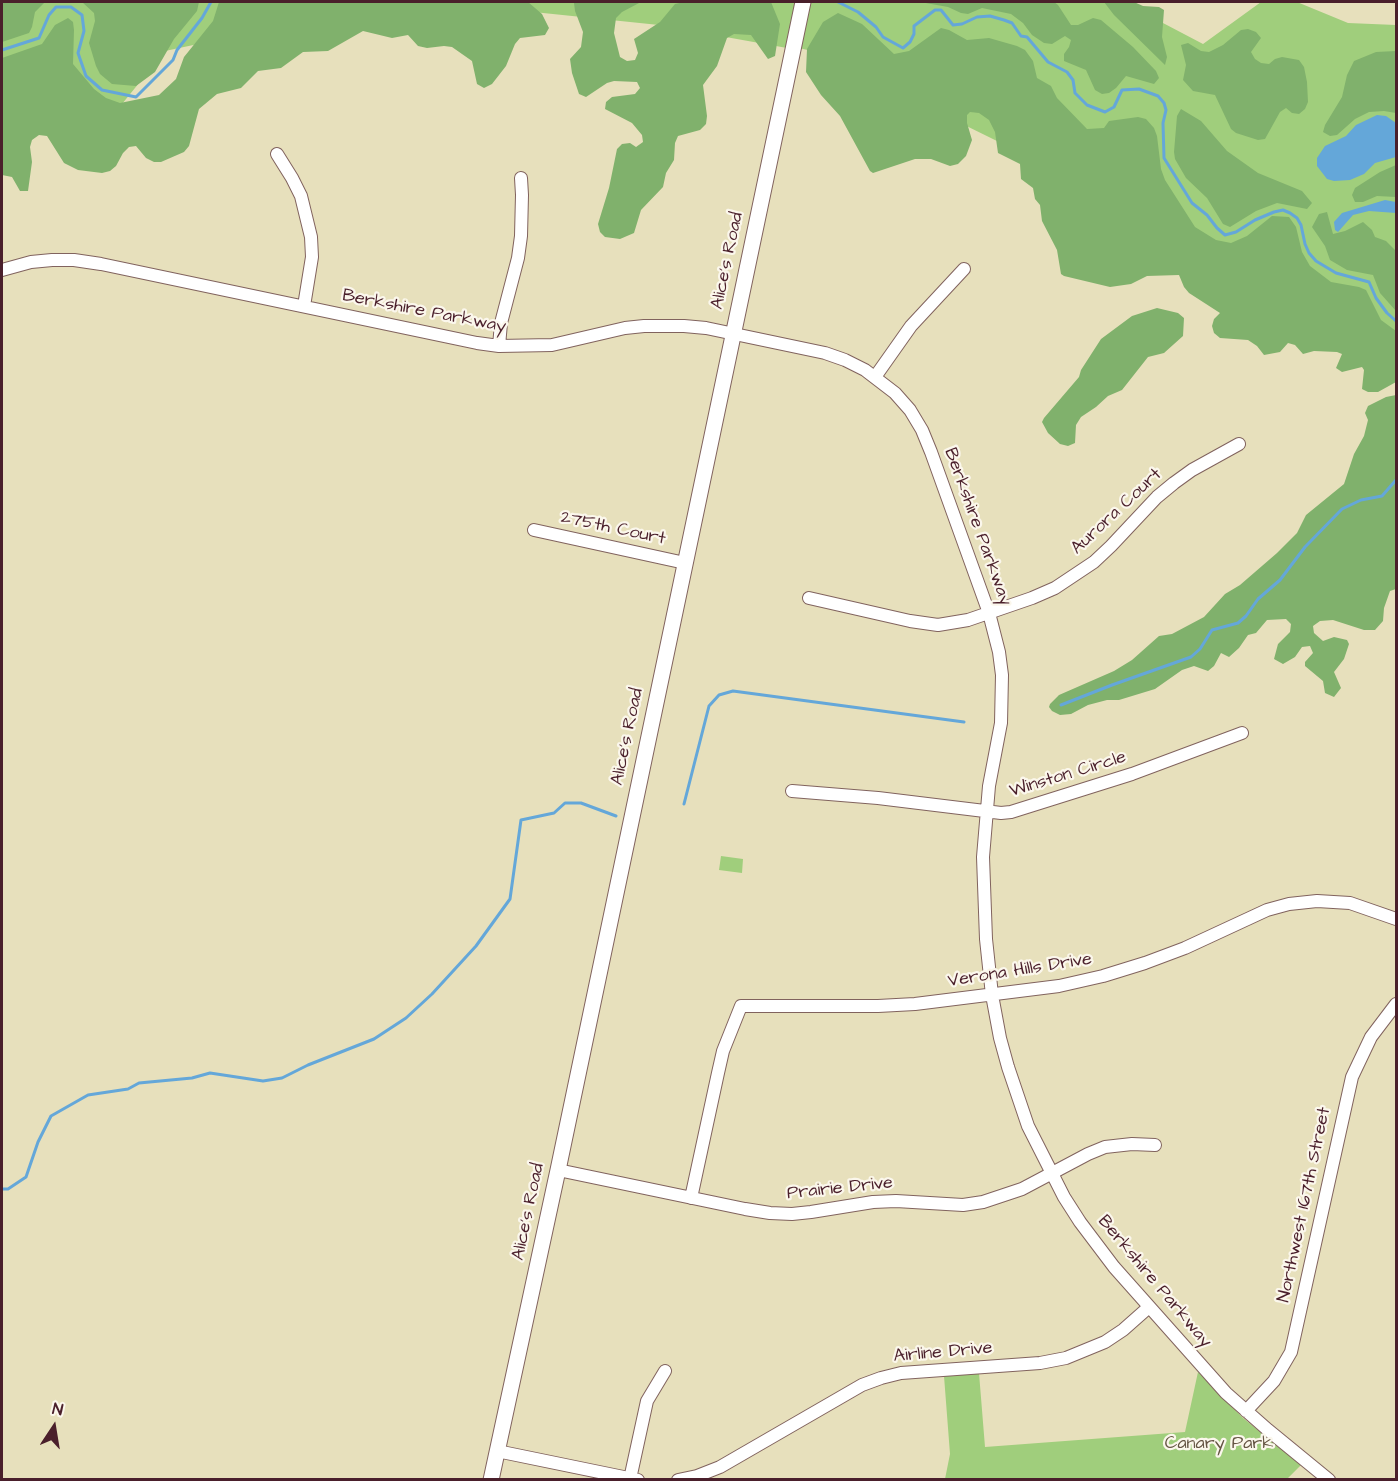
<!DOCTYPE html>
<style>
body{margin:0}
#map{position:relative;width:1398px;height:1481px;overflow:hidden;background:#e7e0bc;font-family:"Architects Daughter",sans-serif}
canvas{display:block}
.frame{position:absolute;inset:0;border:3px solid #4a1f2b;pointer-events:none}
.north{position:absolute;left:24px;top:1397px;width:60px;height:60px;-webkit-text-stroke:4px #fbf7ec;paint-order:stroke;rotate:12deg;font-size:16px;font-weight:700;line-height:24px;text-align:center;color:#4a1f2b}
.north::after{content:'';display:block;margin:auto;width:21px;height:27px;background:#4a1f2b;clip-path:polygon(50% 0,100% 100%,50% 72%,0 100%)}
</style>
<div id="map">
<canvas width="1398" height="1481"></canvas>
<div class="frame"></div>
<div class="north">N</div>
</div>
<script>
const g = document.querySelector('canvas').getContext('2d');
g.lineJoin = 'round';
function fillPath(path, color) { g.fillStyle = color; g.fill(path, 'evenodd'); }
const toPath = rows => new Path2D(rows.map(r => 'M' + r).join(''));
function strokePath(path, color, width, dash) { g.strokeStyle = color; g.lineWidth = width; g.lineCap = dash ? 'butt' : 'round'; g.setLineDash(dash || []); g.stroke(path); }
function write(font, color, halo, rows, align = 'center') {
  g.font = font + ' "Architects Daughter",sans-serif'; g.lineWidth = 4.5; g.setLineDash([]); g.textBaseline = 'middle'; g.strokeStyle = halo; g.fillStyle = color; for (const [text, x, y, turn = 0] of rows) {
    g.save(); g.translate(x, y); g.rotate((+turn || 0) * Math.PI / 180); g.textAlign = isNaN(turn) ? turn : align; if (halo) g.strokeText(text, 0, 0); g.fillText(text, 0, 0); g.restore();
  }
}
const green = toPath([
 [2,2,397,2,165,51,109,120,23,134,2,145],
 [437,2,797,2,787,48,659,25],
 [809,2,1123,2,1203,44,1261,2,1297,2,1348,23,1396,25,1396,343,1363,321,816,52,799,48],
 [721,856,743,859,742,873,719,870],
 [1198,1372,1243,1418,1301,1465,1286,1480,945,1479,950,1454,944,1376,979,1373,985,1447,1185,1432]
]);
const forest = toPath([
 [2,2,45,2,35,12,32,27,29,33,2,42],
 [82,2,199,2,197,11,174,39,155,72,136,86,112,84,100,74,96,66,89,43,95,21,94,13],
 [219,2,528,2,542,14,549,28,545,35,520,38,515,44,506,66,492,84,484,88,477,84,472,61,452,47,444,46,427,48,418,46,408,35,392,38,363,31,328,51,303,52,281,68,258,71,241,88,217,94,199,109,189,146,184,152,161,162,154,162,146,158,136,146,129,147,123,153,116,166,110,171,102,173,78,170,64,163,47,136,39,135,32,140,30,147,32,162,28,191,20,191,12,177,2,175,2,58,42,44,55,25,68,18,73,22,74,30,73,64,94,89,106,98,120,103,159,95,176,79,184,57,213,21],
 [579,2,641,2,622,12,616,18,614,33,620,57,627,61,635,60,638,53,634,39,660,22,675,4,684,2,771,2,780,24,775,56,768,59,751,35,734,34,727,38,717,66,703,85,707,116,706,124,700,130,678,136,675,143,674,160,666,173,663,187,641,210,634,233,620,239,605,237,600,232,598,224,609,188,617,149,622,144,630,143,636,147,643,142,642,135,632,123,605,109,606,102,612,97,635,94,640,88,637,82,614,81,607,83,586,97,579,94,572,73,570,59,581,47,583,32,575,11,574,3],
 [920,2,1054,2,1058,5,1071,25,1078,25,1093,18,1101,20,1133,47,1156,71,1159,78,1154,84,1126,76,1116,88,1109,93,1102,94,1095,90,1086,70,1064,61,1064,54,1069,47,1071,40,1065,36,1052,44,1044,43,1032,35,1023,23,1011,14,982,8,968,14,961,13,948,7],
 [1104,2,1134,2,1143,6,1159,7,1164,10,1162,37,1167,57,1165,65,1114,15],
 [838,13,862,24,894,54,909,51,941,28,949,30,967,40,989,38,1017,46,1025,50,1033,61,1037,78,1051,86,1057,98,1087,129,1104,128,1109,121,1138,117,1146,119,1154,128,1157,136,1161,169,1165,180,1195,227,1216,240,1231,243,1247,236,1272,216,1289,217,1296,227,1302,252,1310,266,1331,282,1359,287,1366,290,1381,320,1396,331,1396,382,1378,392,1368,392,1362,389,1364,370,1362,367,1342,372,1336,368,1342,354,1337,352,1314,351,1303,354,1295,345,1288,343,1280,352,1264,355,1257,346,1248,340,1220,338,1214,333,1212,326,1214,319,1220,313,1189,293,1184,287,1179,275,1147,276,1131,284,1110,287,1064,276,1061,274,1057,250,1042,221,1040,205,1035,199,1033,188,1021,179,1020,164,998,153,995,132,989,120,979,113,970,112,967,115,967,123,972,140,966,156,958,164,950,166,931,159,915,159,873,173,870,171,840,116,821,95,806,72,807,49,823,22],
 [1248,29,1256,32,1261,38,1251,52,1255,59,1261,63,1269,64,1275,59,1282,57,1299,60,1304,67,1307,82,1308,102,1305,109,1299,114,1292,113,1286,108,1280,112,1265,139,1258,140,1236,133,1231,129,1215,95,1193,91,1183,80,1186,65,1181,45,1188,43,1201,51,1209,52,1223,45,1241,30],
 [1396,51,1396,113,1384,111,1369,112,1355,119,1337,135,1330,136,1323,132,1325,125,1342,97,1347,75,1354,61,1376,52],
 [1181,109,1201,121,1227,151,1258,173,1302,191,1312,203,1307,209,1277,203,1256,211,1230,227,1223,224,1207,198,1186,178,1175,159,1174,152,1177,116],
 [1396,165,1396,197,1377,196,1363,202,1355,202,1352,195,1355,188,1380,172],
 [1327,212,1333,234,1345,231,1363,222,1372,230,1375,237,1386,241,1396,251,1396,311,1380,293,1373,275,1347,270,1330,260,1325,246,1312,227,1319,214],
 [1157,308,1178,313,1184,318,1183,336,1164,353,1148,357,1122,390,1108,396,1096,407,1081,417,1076,425,1075,443,1068,446,1060,444,1048,433,1042,422,1044,418,1079,377,1081,370,1101,339,1132,316],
 [1396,395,1396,589,1390,591,1384,608,1383,621,1375,630,1364,630,1333,620,1320,621,1313,626,1314,633,1323,641,1334,637,1347,640,1349,644,1344,659,1334,672,1341,688,1334,697,1325,693,1323,681,1305,666,1305,662,1313,653,1310,646,1302,647,1295,657,1283,664,1274,659,1278,644,1290,632,1291,624,1286,619,1267,620,1256,633,1248,635,1239,648,1229,657,1221,653,1214,666,1208,671,1194,666,1182,670,1155,689,1119,700,1107,700,1088,705,1071,714,1060,715,1052,711,1049,707,1050,704,1059,695,1114,671,1132,660,1159,636,1172,634,1204,617,1225,594,1240,585,1277,553,1297,533,1306,515,1344,484,1354,454,1364,436,1368,420,1365,413,1368,406,1386,397]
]);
const water = toPath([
 [1377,115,1386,116,1396,123,1396,157,1375,163,1364,174,1350,180,1334,181,1327,179,1317,166,1317,158,1325,146,1346,136,1356,125],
 [1385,200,1396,202,1396,213,1369,211,1353,215,1338,232,1335,230,1334,222,1342,213]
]);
const stream = toPath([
 [838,2,858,12,876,27,883,37,903,48,910,42,914,34,914,26,935,10,941,10,953,25,962,24,977,17,990,16,1004,20,1012,23,1021,36,1027,37,1048,62,1067,72,1073,80,1075,93,1087,105,1105,112,1114,107,1122,90,1139,89,1158,96,1164,103,1166,110,1163,123,1164,158,1192,203,1207,215,1217,228,1225,235,1236,232,1255,220,1274,212,1283,210,1290,213,1297,218,1301,225,1305,244,1309,253,1316,261,1336,273,1369,282,1376,298,1387,313,1396,321],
 [2,50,39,38,49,15,56,7,71,7,82,15,84,31,78,53,86,76,102,90,136,97,173,60,177,50,202,18,211,2],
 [1061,705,1112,685,1191,657,1200,649,1212,630,1238,623,1246,616,1258,599,1280,580,1305,547,1342,509,1361,500,1382,496,1396,480],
 [684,804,709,706,719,695,733,691,964,722],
 [2,1189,8,1189,26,1177,38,1142,51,1116,88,1095,128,1089,139,1083,192,1078,210,1073,263,1081,282,1078,308,1065,374,1039,406,1018,432,994,476,946,510,899,521,820,554,813,565,803,581,803,616,816]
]);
const minor = toPath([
 [277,154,292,178,301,196,311,237,312,257,304,306],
 [2,270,31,262,52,260,74,260,101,264,477,343,499,346,552,345,625,328,644,326,684,326,706,328,825,353,845,360,865,370,895,393,910,410,922,430,931,452,989,613,999,652,1002,675,1001,723,989,786,983,857,986,939,992,995,1000,1038,1008,1067,1028,1126,1064,1197,1080,1222,1114,1267,1226,1393,1268,1430,1329,1480],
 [499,346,501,323,518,258,521,236,522,195,521,178],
 [875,377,911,326,964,269],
 [534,530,685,563],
 [809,598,910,621,938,625,968,620,1032,598,1055,588,1094,562,1111,546,1157,497,1174,483,1192,470,1239,444],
 [792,791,878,798,1001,813,1011,812,1132,774,1242,733],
 [558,1170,745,1209,770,1213,792,1214,811,1212,873,1202,896,1201,963,1205,983,1202,1022,1189,1088,1154,1105,1147,1132,1144,1155,1145],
 [691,1198,718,1073,723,1051,741,1006,878,1006,915,1004,1059,986,1103,976,1145,963,1185,948,1267,910,1289,904,1317,901,1350,903,1396,919],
 [1246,1411,1274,1381,1291,1352,1352,1077,1371,1037,1396,1004],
 [497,1451,638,1480],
 [630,1479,647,1401,665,1371],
 [678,1480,697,1476,720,1467,862,1385,881,1378,901,1373,1040,1363,1066,1358,1105,1342,1123,1330,1149,1307]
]);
const major = toPath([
 [491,1480,558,1170,803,2]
]);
const streetNames = [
 ["Alice's Road",728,261,-78],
 ["Berkshire Parkway",424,312,11],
 ["Aurora Court",1117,512,-43],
 ["Berkshire Parkway",977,527,70],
 ["275th Court",613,529,12],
 ["Alice's Road",628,737,-78],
 ["Winston Circle",1068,775,-17],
 ["Verona Hills Drive",1020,971,-9],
 ["Prairie Drive",840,1189,-6],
 ["Northwest 167th Street",1305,1205,-78],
 ["Alice's Road",529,1212,-78],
 ["Berkshire Parkway",1154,1282,50],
 ["Airline Drive",943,1353,-5]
];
const parkNames = [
 ["Canary Park",1219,1444]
];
fillPath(green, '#a0ce7c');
fillPath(forest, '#80b16c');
fillPath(water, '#64a7d9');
strokePath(stream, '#64a7d9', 3);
strokePath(minor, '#81635e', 14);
strokePath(major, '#81635e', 17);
strokePath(minor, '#fff', 12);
strokePath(major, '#fff', 15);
write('18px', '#4a1f2b', '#fbf7ec', streetNames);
write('18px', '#645443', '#fbf7ec', parkNames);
</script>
